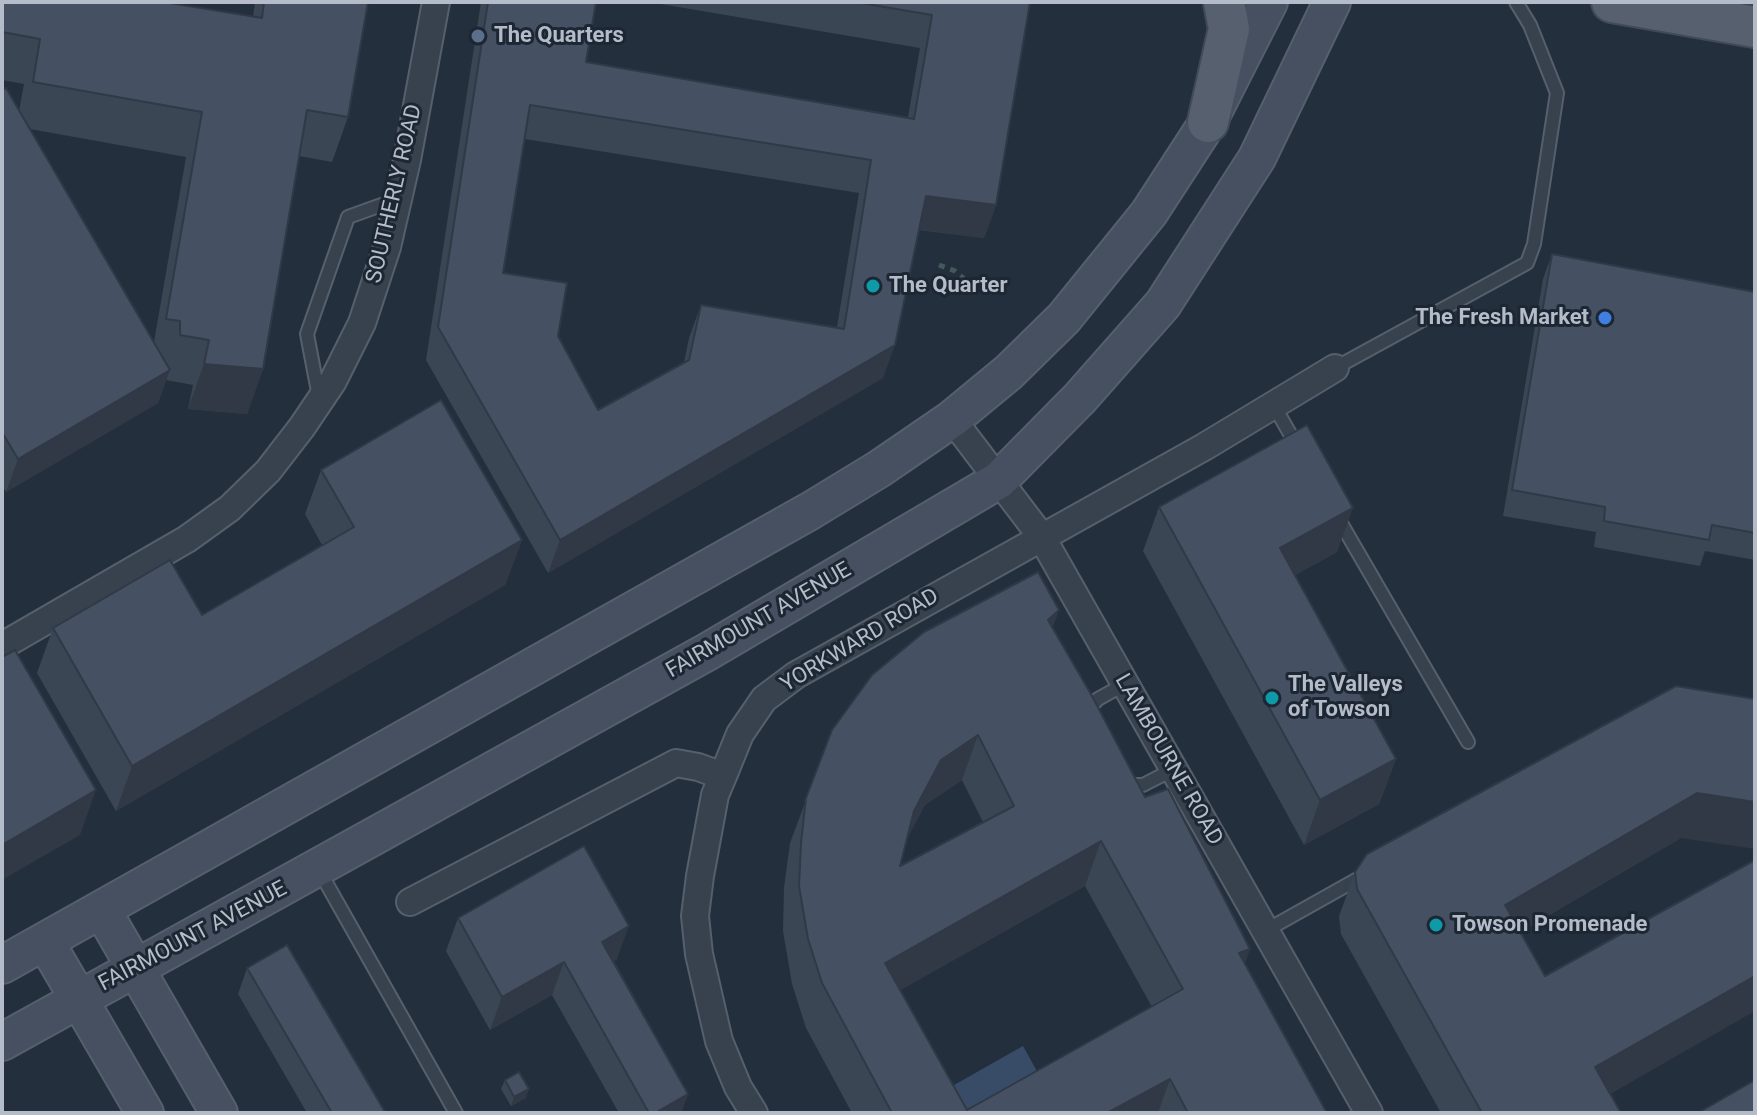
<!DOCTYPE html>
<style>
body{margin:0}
#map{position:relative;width:1757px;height:1115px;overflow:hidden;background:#242f3e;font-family:Roboto,sans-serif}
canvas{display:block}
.frame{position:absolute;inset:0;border:4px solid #b4bcc9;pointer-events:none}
</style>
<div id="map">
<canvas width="1757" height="1115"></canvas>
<div class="frame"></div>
</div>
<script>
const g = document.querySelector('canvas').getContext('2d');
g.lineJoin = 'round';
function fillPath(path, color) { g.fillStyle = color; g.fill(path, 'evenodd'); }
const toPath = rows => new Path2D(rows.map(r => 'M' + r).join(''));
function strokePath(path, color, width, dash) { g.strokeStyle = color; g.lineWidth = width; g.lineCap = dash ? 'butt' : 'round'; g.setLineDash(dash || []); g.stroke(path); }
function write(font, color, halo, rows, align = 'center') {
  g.font = font + ' Roboto,sans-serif'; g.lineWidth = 6; g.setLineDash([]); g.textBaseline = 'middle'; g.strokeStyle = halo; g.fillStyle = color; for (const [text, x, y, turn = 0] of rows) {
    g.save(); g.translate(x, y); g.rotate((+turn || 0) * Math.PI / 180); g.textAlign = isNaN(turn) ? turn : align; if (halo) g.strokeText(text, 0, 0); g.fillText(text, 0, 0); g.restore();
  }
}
const water = toPath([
 [1023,1046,1043,1082,961,1113,947,1089]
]);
const path = toPath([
 [939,265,955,271,971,285]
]);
const service = toPath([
 [1335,368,1527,263,1534,244,1557,93,1530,25,1516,2],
 [319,397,307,334,348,217,398,199],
 [1273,404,1297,446],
 [1338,518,1468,742],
 [1086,712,1098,699,1125,684],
 [1124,785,1143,785,1174,769],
 [320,872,456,1113],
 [1265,931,1363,876]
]);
const minor = toPath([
 [952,419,1041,536,1369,1113],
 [2,646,187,539,230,508,268,471,302,427,333,381,362,323,387,247,407,160,436,2],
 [723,776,715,795,700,876,695,916,699,954,719,1041,738,1087,754,1113],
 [410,902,676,763,698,767,723,776,740,734,764,699,796,675,1204,447,1335,368]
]);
const secondary = toPath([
 [102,910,219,1113],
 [45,941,145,1113],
 [2,965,810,511,879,469,952,419,1009,372,1064,318,1149,213,1208,122,1269,2],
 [2,1042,707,652,999,480,1080,398,1163,304,1257,158,1332,2]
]);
const primary = toPath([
 [1612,2,1755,27],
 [1208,122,1229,29,1224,2]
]);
const wall = toPath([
 [2,2,253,17,255,2,368,2,348,117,332,162,299,156,263,369,247,414,188,409,193,385,166,380,158,403,6,492,2,485,2,90,19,111,24,84,2,80],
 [30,129,186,157,154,342],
 [481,2,596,2,586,62,908,117,920,48,649,2,1030,2,996,205,984,238,919,230,883,378,548,573,426,360],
 [525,139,859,193,837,327,701,305,689,338,684,363,598,410,558,336,503,273],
 [1552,254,1755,292,1755,560,1705,551,1700,566,1594,547,1596,532,1503,516,1543,279],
 [321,470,522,540,505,585,116,811,37,673,53,628,202,615,322,545,305,514],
 [1159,507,1337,552,1295,575,1396,759,1379,804,1304,845,1143,551],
 [1059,610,1052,628,1145,797,1250,949,1244,963,1327,1113,852,1113,806,1028,792,984,783,931,784,888,790,843,832,730],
 [962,780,983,822,900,866,907,838,925,805],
 [1085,886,1152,1007,967,1110,900,990],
 [1681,838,1520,932,1621,1113,1441,1113,1341,934,1339,916,1355,872],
 [458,918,617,959,614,961,688,1094,681,1113,619,1113,552,995,490,1030,446,951],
 [247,968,385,1113,307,1113,238,994],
 [505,1080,526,1098,511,1106,501,1089]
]);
const shadedWall = toPath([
 [926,196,996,205,984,238,914,229],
 [895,345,883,378,548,573,560,540],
 [204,364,263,369,247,414,188,409],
 [170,370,158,403,6,492,18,459],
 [1353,508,1337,552,1263,593,1280,548],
 [522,540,505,585,116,811,132,766],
 [1059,610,1043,654,1048,620],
 [978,735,962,780,925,805,898,856,914,811,941,760],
 [1396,759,1379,804,1304,845,1320,800],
 [96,790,80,835,2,880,2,845],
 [1697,793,1755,802,1755,849,1681,838,1488,950,1505,905],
 [1101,841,1085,886,869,1008,885,963],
 [629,926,617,959,590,975,602,942],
 [1250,949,1234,994,1239,953],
 [564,962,552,995,490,1030,502,997],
 [1755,976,1755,1011,1579,1112,1595,1067],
 [1170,1079,1158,1113,1107,1113],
 [529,1089,526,1098,511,1106,514,1097],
 [688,1094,681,1113,655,1113]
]);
const building = toPath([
 [2,2,164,2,262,18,264,2,368,2,348,117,307,110,263,369,204,364,209,340,180,335,180,321,166,319,202,112,33,82,40,39,2,32,2,2],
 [488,2,596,2,586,62,914,119,932,15,855,2,1030,2,996,205,926,196,895,345,560,540,438,327,488,2],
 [530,105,871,160,844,329,701,305,689,360,598,410,558,336,567,283,503,273,530,105],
 [6,88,170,370,18,459,2,432,2,90,6,88],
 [1552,254,1755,292,1755,533,1712,525,1709,540,1604,521,1605,507,1512,490,1552,254],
 [441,400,522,540,132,766,53,628,170,560,202,615,354,527,321,470,441,400],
 [1307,425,1353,508,1280,548,1396,759,1320,800,1159,507,1307,425],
 [1038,572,1059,610,1048,620,1092,696,1145,797,1168,789,1250,949,1239,953,1327,1113,1188,1113,1170,1079,1107,1113,892,1113,822,983,808,939,799,886,801,843,806,798,832,730,872,675,924,632,1038,572],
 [978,735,1014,806,900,866,914,811,941,760,978,735],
 [1101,841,1183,989,967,1110,885,963,1101,841],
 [15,650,96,790,2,845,2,657,15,650],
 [1676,686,1755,699,1755,802,1697,793,1505,905,1545,976,1755,860,1755,976,1595,1067,1621,1113,1482,1113,1357,889,1355,872,1367,854,1676,686],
 [584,846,629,926,602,942,688,1094,655,1113,649,1113,564,962,502,997,458,918,584,846],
 [287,945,385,1112,384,1113,332,1113,247,968,287,945],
 [519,1072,529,1089,514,1097,505,1080,519,1072],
 [1755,1080,1755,1113,1698,1113,1755,1080]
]);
const markers = [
 [478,36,8,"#5c6f8a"],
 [873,286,8,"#0f9aa8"],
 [1605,318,8,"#3f7fe0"],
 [1272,698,8,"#0f9aa8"],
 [1436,925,8,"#0f9aa8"]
];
const poiNames = [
 ["The Quarters",494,36],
 ["The Quarter",889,286],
 ["The Fresh Market",1589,318,"right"],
 ["The Valleys",1288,685],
 ["of Towson",1288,710],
 ["Towson Promenade",1452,925]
];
const streetNames = [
 ["SOUTHERLY ROAD",395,194,-77],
 ["FAIRMOUNT AVENUE",759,621,-30],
 ["YORKWARD ROAD",860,641,-31],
 ["LAMBOURNE ROAD",1168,760,60],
 ["FAIRMOUNT AVENUE",193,937,-28]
];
fillPath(water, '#394c67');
strokePath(service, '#565f6c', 16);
strokePath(minor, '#565f6c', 30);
strokePath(secondary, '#565f6c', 40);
strokePath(primary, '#414a57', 44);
strokePath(path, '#44595c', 5, [6, 6]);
strokePath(service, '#38414e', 12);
strokePath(minor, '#38414e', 26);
strokePath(secondary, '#465061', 36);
strokePath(primary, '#56606e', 40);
fillPath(wall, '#3b4654');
fillPath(shadedWall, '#303945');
fillPath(building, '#455162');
strokePath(building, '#303945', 2);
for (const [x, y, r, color] of markers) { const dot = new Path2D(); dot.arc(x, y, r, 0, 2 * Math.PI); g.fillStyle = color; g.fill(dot); strokePath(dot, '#1d2633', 3); }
write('bold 22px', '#b4bcc9', '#1d2633', poiNames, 'left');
write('22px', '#b4bcc9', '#1d2633', streetNames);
</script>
